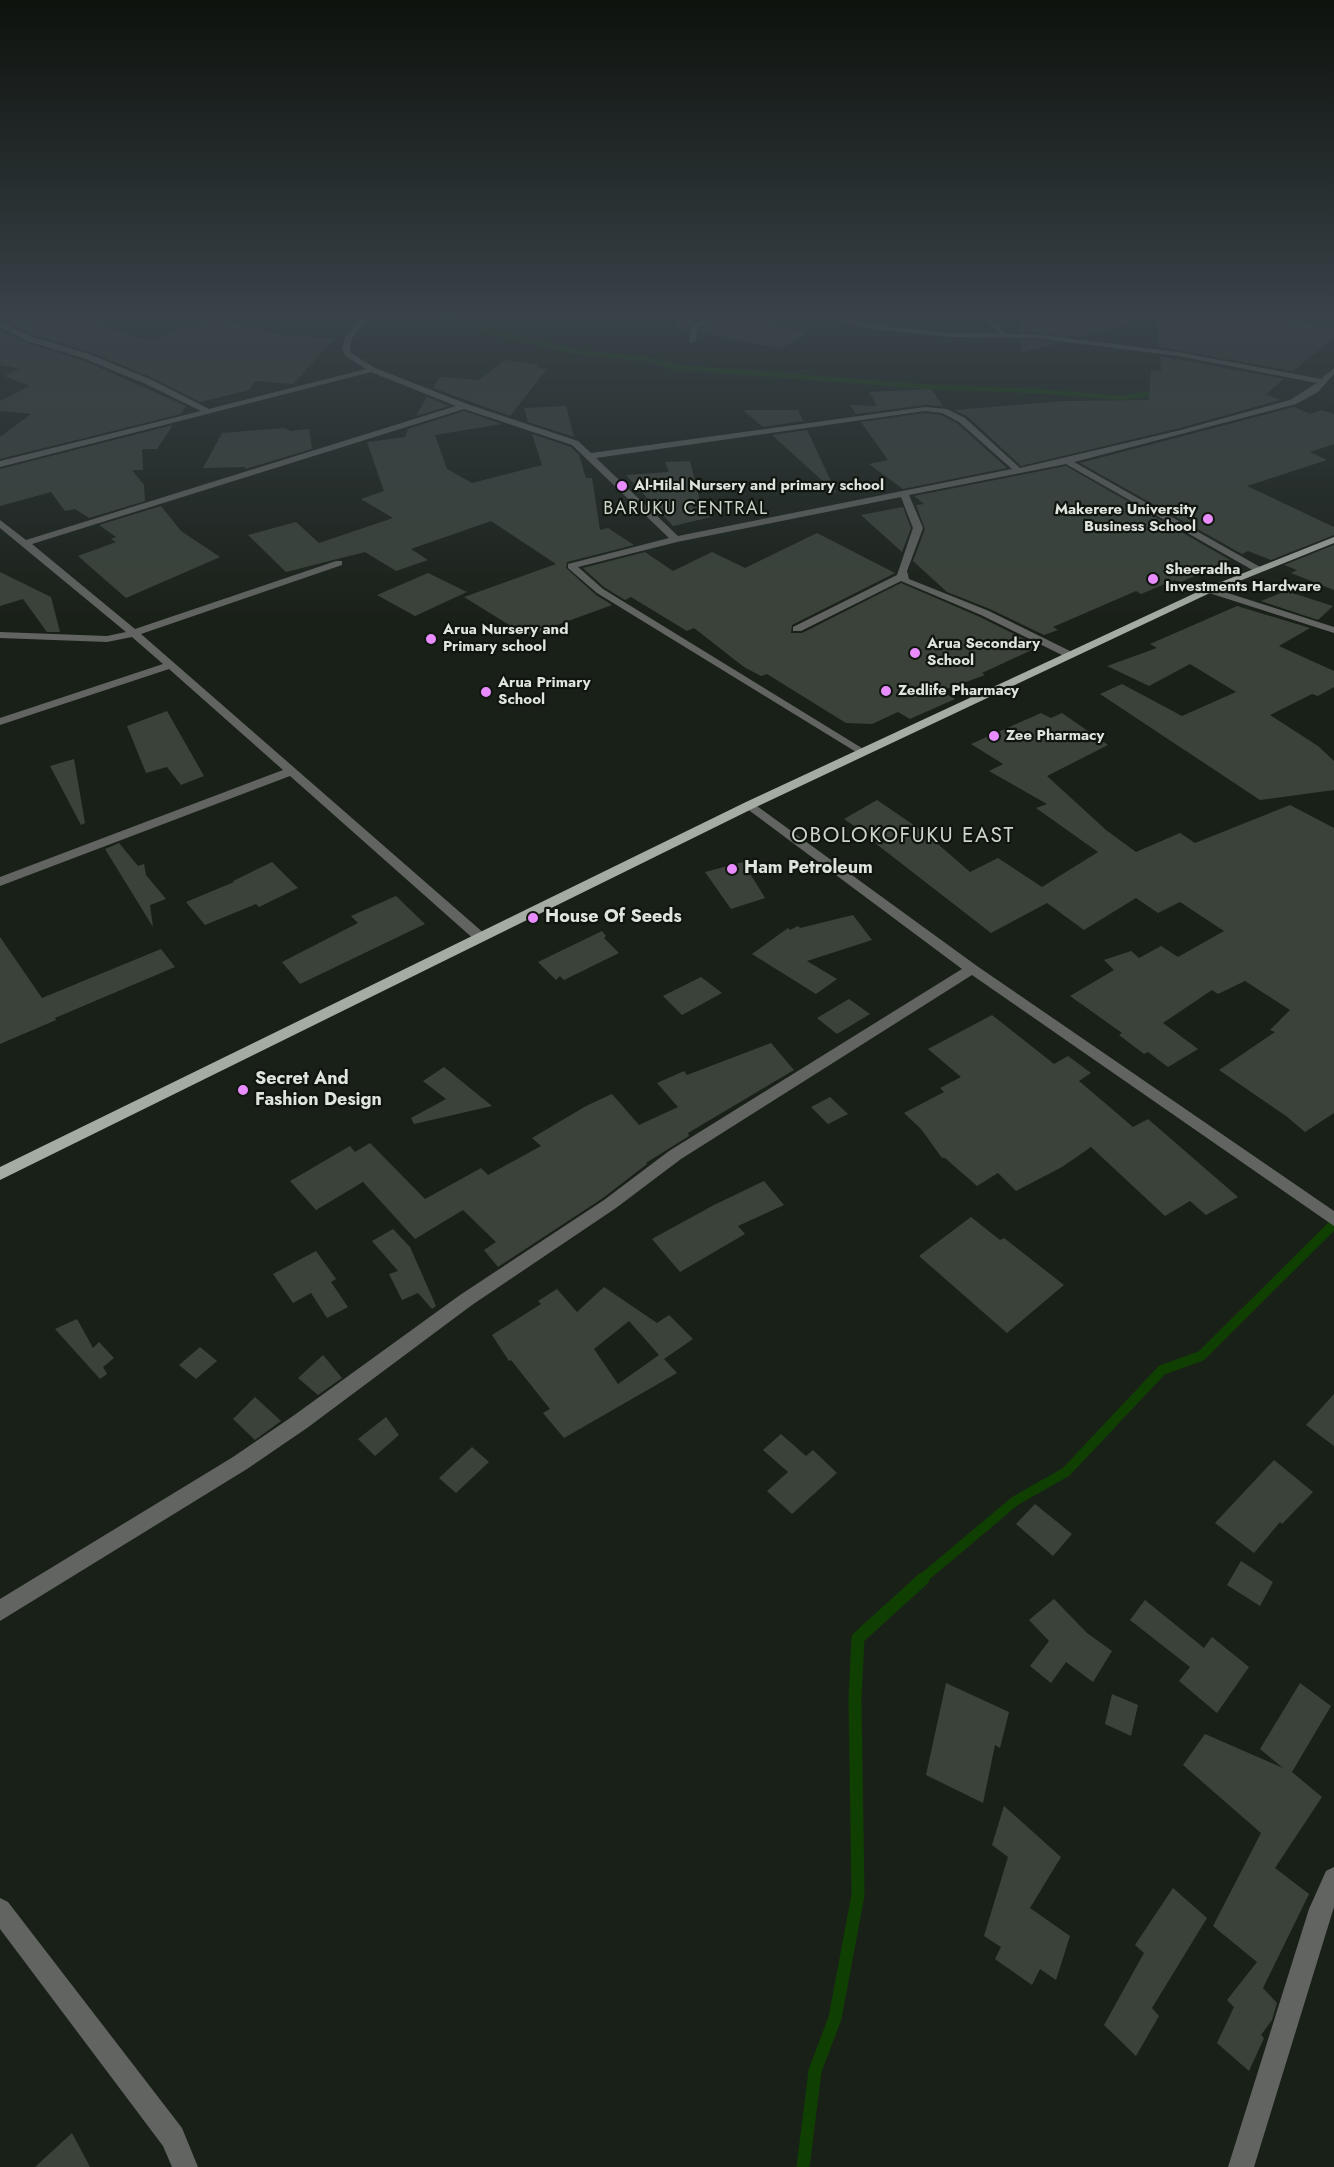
<!DOCTYPE html>
<style>
body{margin:0}
canvas{display:block;background:#192018}
</style>
<canvas width="1334" height="2167"></canvas>
<script>
const g = document.querySelector('canvas').getContext('2d');
g.lineJoin = 'round';
const toPath = rows => new Path2D(rows.map(r => 'M' + r).join(''));
function strokePath(path, color, width, dash) { g.strokeStyle = color; g.lineWidth = width; g.lineCap = dash ? 'butt' : 'round'; g.setLineDash(dash || []); g.stroke(path); }
function fillPath(path, color) { g.fillStyle = color; g.fill(path, 'evenodd'); }
function write(font, color, halo, rows, align = 'center') {
  g.font = font + ' Jost,sans-serif'; g.lineWidth = 4.5; g.setLineDash([]); g.textBaseline = 'middle'; g.strokeStyle = halo; g.fillStyle = color; for (const [text, x, y, turn = 0] of rows) {
    g.save(); g.translate(x, y); g.rotate((+turn || 0) * Math.PI / 180); g.textAlign = isNaN(turn) ? turn : align; if (halo) g.strokeText(text, 0, 0); g.fillText(text, 0, 0); g.restore();
  }
}
const streamFar2 = toPath([
 [442,316,487,331,582,353,648,359,674,367,931,387,1037,391,1122,398,1159,392]
]);
const streamFar1 = toPath([
 [921,1580,1015,1501,1066,1472,1162,1370,1201,1356,1334,1224]
]);
const stream = toPath([
 [803,2167,815,2071,835,2018,858,1895,855,1698,858,1638,923,1579]
]);
const building = toPath([
 [45,316,91,316,105,327,151,341,188,325,196,327,212,319,273,331,267,333,334,339,293,384,255,381,249,390,200,402,153,378,90,352,34,335,16,326],
 [678,316,703,316,690,324,688,330,676,327],
 [718,316,753,321,760,319,807,333,780,349,699,332],
 [1037,316,1130,316,1131,324,1079,337,1020,332,1020,320],
 [1157,316,1259,316,1334,328,1334,338,1293,371,1159,347],
 [2,331,26,343,82,360,186,406,181,414,0,459,0,437,31,414,0,411,0,401,30,386,4,376,20,369,0,365,0,332],
 [1021,340,1034,340,1057,343,1021,353],
 [1160,356,1284,379,1266,394,1280,400,1180,428,1021,466,967,416,954,410,1065,401,1149,400,1151,370,1161,371],
 [505,360,539,365,536,368,547,369,510,416,433,388,440,377,479,380],
 [931,389,943,406,925,405,856,414,850,405,877,406,869,392],
 [427,397,449,406,416,416],
 [566,406,574,437,528,422,524,408],
 [1294,407,1310,414,1321,410,1334,414,1334,444,1310,452,1327,460,1247,486,1334,527,1334,535,1271,560,1248,551,1242,554,1080,463],
 [743,410,798,410,803,421,763,427],
 [464,411,502,424,435,435,447,469,472,483,542,465,532,434,571,447,579,455,586,478,592,478,600,530,608,528,634,545,567,562,566,568,596,595,612,605,527,636,464,597,556,564,491,521,411,549,428,560,396,571,365,552,286,572,248,535,296,522,319,543,393,518,361,499,384,491,367,442,405,437,408,429],
 [925,413,941,415,958,424,1007,468,903,489,869,464,888,460,861,422],
 [173,425,157,449,142,449,143,470,132,470,144,485,145,501,89,518,75,509,65,511,51,492,0,506,0,469],
 [284,428,291,431,309,429,312,449,245,469,245,467,203,468,222,433],
 [807,430,837,494,772,435],
 [690,461,702,509,711,517,673,526,626,475,669,472,665,462],
 [1066,466,1230,560,1181,582,1174,580,1141,594,1136,591,1053,627,1058,630,1044,635,990,609,947,592,913,561,925,529,916,505,924,504,914,496],
 [161,506,181,531,220,557,126,598,78,556,116,542,111,539,116,537,99,525],
 [903,507,911,528,902,552,861,515],
 [817,533,895,573,792,625,791,633,802,633,901,583,980,617,1028,641,1025,642,1036,648,982,673,985,675,941,691,955,699,910,719,898,712,872,724,846,723,767,674,761,676,744,667,694,628,687,631,631,597,625,600,604,587,583,568,645,552,673,571,712,552,745,568],
 [1334,545,1334,590,1291,573,1297,570,1284,565],
 [0,572,51,597,60,632,47,632,23,599,0,606],
 [428,573,467,592,415,616,377,595],
 [1286,591,1333,606,1318,620,1261,601],
 [1237,606,1310,628,1279,646,1334,671,1334,687,1318,696,1312,694,1270,715,1318,746,1334,761,1334,790,1260,800,1100,694,1122,684,1182,716,1236,692,1190,664,1149,686,1107,666,1157,648,1150,644],
 [167,711,204,776,181,785,167,767,146,773,127,726],
 [1041,713,1051,718,1062,713,1108,745,1047,776,1106,830,1136,852,1180,833,1195,843,1290,805,1334,828,1334,1113,1305,1132,1286,1116,1219,1070,1275,1032,1270,1030,1290,1010,1245,981,1218,994,1212,990,1163,1023,1198,1049,1168,1067,1148,1052,1144,1054,1119,1035,1122,1033,1070,996,1114,970,1104,960,1131,951,1139,958,1161,946,1178,957,1224,931,1180,902,1158,913,1136,898,1084,930,1047,903,991,933,875,843,878,842,844,819,877,800,924,832,970,872,998,858,1042,887,1098,852,1036,808,1047,804,989,771,1003,764,971,744],
 [74,759,85,823,81,825,50,766],
 [119,843,138,866,144,864,146,875,166,899,150,905,153,927,105,849],
 [272,862,298,888,259,907,256,904,205,925,186,902,234,882,233,881],
 [743,862,765,898,731,909,705,872],
 [396,896,425,924,300,984,282,962,358,923,351,916],
 [853,915,872,940,807,961,837,979,816,994,752,954,788,928,790,930,798,926,800,928],
 [602,931,606,936,604,938,619,953,564,980,560,976,556,980,538,962],
 [0,937,42,998,161,949,175,967,55,1018,56,1020,0,1044],
 [701,977,722,993,682,1015,663,996],
 [849,999,870,1014,837,1034,817,1018],
 [992,1015,1054,1064,1068,1056,1091,1073,1079,1081,1133,1127,1148,1119,1238,1197,1206,1215,1190,1201,1165,1216,1091,1147,1062,1167,1016,1191,998,1173,977,1186,945,1158,942,1158,921,1129,904,1113,944,1092,940,1088,961,1077,928,1049],
 [771,1043,794,1070,688,1133,689,1136,646,1163,647,1164,603,1198,498,1267,484,1250,496,1242,463,1210,415,1239,363,1182,316,1210,290,1181,350,1146,355,1152,370,1143,425,1199,481,1168,488,1175,541,1146,532,1138,586,1106,612,1094,639,1125,678,1107,657,1083,684,1071,687,1075],
 [444,1067,492,1106,414,1124,411,1118,446,1099,423,1081],
 [830,1097,848,1114,828,1124,811,1107],
 [764,1181,784,1205,738,1226,745,1234,680,1272,652,1239,714,1205],
 [971,1217,1000,1240,1004,1238,1064,1285,1007,1333,919,1256],
 [393,1229,410,1247,436,1306,432,1309,418,1293,402,1300,389,1274,398,1271,372,1241],
 [316,1251,336,1279,331,1282,348,1307,327,1318,311,1293,293,1303,273,1274],
 [604,1287,657,1323,669,1315,693,1339,664,1359,677,1373,564,1438,543,1413,550,1409,511,1360,509,1361,492,1335,541,1304,538,1301,557,1289,577,1312],
 [629,1321,659,1355,618,1384,594,1349],
 [77,1319,93,1348,99,1342,114,1358,103,1367,107,1374,100,1379,55,1329],
 [200,1347,217,1361,196,1379,179,1365],
 [323,1355,342,1378,318,1395,298,1378],
 [1334,1394,1334,1446,1306,1425],
 [255,1397,281,1421,255,1440,233,1419],
 [386,1417,399,1435,375,1456,358,1439],
 [781,1434,806,1456,813,1450,837,1473,792,1514,767,1491,788,1472,763,1450],
 [472,1447,489,1462,456,1493,439,1478],
 [1274,1460,1313,1492,1282,1524,1280,1522,1254,1553,1215,1523],
 [1035,1504,1072,1534,1053,1556,1016,1524],
 [1241,1561,1273,1582,1260,1606,1227,1585],
 [1054,1599,1087,1633,1112,1651,1093,1682,1066,1662,1051,1683,1030,1666,1049,1641,1029,1620],
 [1145,1600,1204,1648,1212,1637,1249,1667,1217,1713,1179,1681,1190,1667,1130,1620],
 [946,1683,1009,1712,1000,1748,995,1745,983,1803,926,1775],
 [1300,1683,1331,1706,1292,1772,1322,1797,1275,1868,1309,1894,1263,1988,1277,2003,1272,2020,1261,2035,1264,2038,1249,2071,1217,2043,1234,2007,1227,2000,1257,1962,1213,1926,1261,1833,1183,1765,1205,1734,1283,1768,1260,1749],
 [1112,1694,1138,1705,1131,1736,1105,1724],
 [1004,1806,1061,1857,1030,1908,1070,1936,1056,1980,1040,1969,1032,1985,995,1959,1001,1947,984,1936,1008,1857,992,1845],
 [1173,1888,1207,1918,1152,2008,1159,2016,1136,2056,1104,2025,1144,1953,1135,1945],
 [72,2133,90,2167,35,2167]
]);
const minor = toPath([
 [26,316,37,316,10,326,33,337,89,354,152,380,209,409,366,369,345,356,342,348,345,338,363,316,370,316,352,338,350,348,351,353,375,368,467,404,578,441,591,453,925,407,947,409,965,418,1020,468,1181,430,1290,400,1317,383,1178,356,1034,338,950,337,873,329,815,316,830,316,873,325,950,333,999,333,983,316,990,316,1006,334,1034,334,1178,352,1321,379,1334,368,1334,374,1318,392,1296,404,1074,462,1262,568,1262,572,1256,572,1066,464,909,495,923,528,907,571,909,579,989,611,1074,653,1074,657,1066,657,981,615,901,581,801,631,793,631,793,627,897,575,913,528,901,497,677,542,578,567,603,589,865,750,865,754,861,755,597,593,568,568,568,564,669,538,572,445,464,409,32,544,135,629,336,561,342,561,342,565,141,634,486,935,488,938,481,942,476,941,290,776,0,886,0,877,283,770,169,669,0,725,0,718,163,664,132,637,107,642,0,638,0,632,107,636,126,632,0,528,0,520,26,540,456,406,371,372,0,467,0,461,201,411,146,384,83,358,27,341,0,327,0,322,4,323,26,316],
 [925,411,942,413,959,422,1012,469,678,536,596,458,925,411],
 [708,316,716,316,697,329,696,341,689,343,691,326,708,316],
 [1209,587,1334,627,1334,633,1206,592,1206,588,1209,587],
 [750,801,977,966,1334,1211,1334,1226,972,975,681,1159,616,1208,472,1305,307,1428,247,1469,0,1621,0,1599,233,1457,293,1416,460,1295,604,1200,669,1151,962,969,746,808,746,802,750,801],
 [1334,1867,1334,1907,1254,2167,1228,2167,1309,1909,1326,1871,1334,1867],
 [0,1898,8,1902,182,2128,198,2167,172,2167,163,2146,0,1929,0,1898]
]);
const major = toPath([
 [1334,537,1334,543,1212,592,754,808,0,1180,0,1167,746,802,1206,588,1334,537]
]);
const markers = [
 [622,486,6,"#e98dfe"],
 [1208,519,6,"#e98dfe"],
 [1153,579,6,"#e98dfe"],
 [431,639,6,"#e98dfe"],
 [915,653,6,"#e98dfe"],
 [886,691,6,"#e98dfe"],
 [486,692,6,"#e98dfe"],
 [994,736,6,"#e98dfe"],
 [732,869,6,"#e98dfe"],
 [533,918,6,"#e98dfe"],
 [243,1090,6,"#e98dfe"]
];
const farPoinames = [
 ["Al-Hilal Nursery and primary school",634,486],
 ["Makerere University",1196,510,"right"],
 ["Business School",1196,527,"right"],
 ["Sheeradha",1165,570],
 ["Investments Hardware",1165,587],
 ["Arua Nursery and",443,630],
 ["Primary school",443,647],
 ["Arua Secondary",927,644],
 ["School",927,661],
 ["Arua Primary",498,683],
 ["School",498,700],
 ["Zedlife Pharmacy",898,691],
 ["Zee Pharmacy",1006,736]
];
const farQuarternames = [
 ["BARUKU CENTRAL",686,510]
];
const poiNames = [
 ["Ham Petroleum",744,869],
 ["House Of Seeds",545,918],
 ["Secret And",255,1080],
 ["Fashion Design",255,1101]
];
const quarterNames = [
 ["OBOLOKOFUKU EAST",903,837]
];
strokePath(streamFar2, '#103f02', 4.5);
strokePath(streamFar1, '#103f02', 10);
strokePath(stream, '#103f02', 13);
fillPath(building, '#3a4239');
fillPath(minor, '#616460');
fillPath(major, '#a5aca3');
const sky = g.createLinearGradient(0, 0, 0, 620);
sky.addColorStop(0, '#0e120d');
sky.addColorStop(0.51, '#384248');
sky.addColorStop(1, '#38424800');
g.fillStyle = sky;
g.fillRect(0, 0, 1334, 620);
for (const [x, y, r, color] of markers) { const dot = new Path2D(); dot.arc(x, y, r, 0, 2 * Math.PI); g.fillStyle = color; g.fill(dot); strokePath(dot, '#10160f', 2); }
write('bold 15px', '#dfe4de', '#10160f', farPoinames, 'left');
g.letterSpacing = '1.5px';
write('18px', '#ccd5ca', '#10160f', farQuarternames);
g.letterSpacing = '0px';
write('bold 18px', '#dfe4de', '#10160f', poiNames, 'left');
g.letterSpacing = '1.5px';
write('21px', '#ccd5ca', '#10160f', quarterNames);
g.letterSpacing = '0px';
</script>
